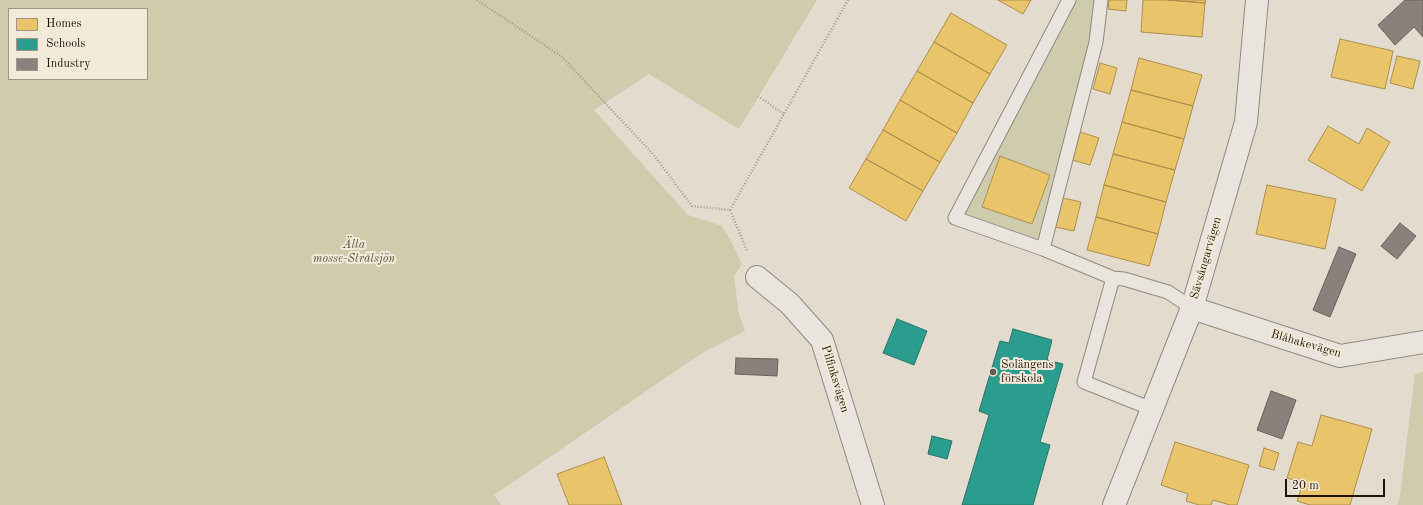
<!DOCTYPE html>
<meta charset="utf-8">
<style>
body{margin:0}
#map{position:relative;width:1423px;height:505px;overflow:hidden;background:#e3dbcd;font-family:"Old Standard TT",serif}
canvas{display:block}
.legend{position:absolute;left:8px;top:8px;width:140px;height:72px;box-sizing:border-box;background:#f3e9d8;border:1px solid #9f9485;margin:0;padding:5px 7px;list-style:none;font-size:12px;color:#201409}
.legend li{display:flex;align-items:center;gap:8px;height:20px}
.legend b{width:20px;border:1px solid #9f9485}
.scale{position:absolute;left:1285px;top:479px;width:100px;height:18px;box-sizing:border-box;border:2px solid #201409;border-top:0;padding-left:5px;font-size:12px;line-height:14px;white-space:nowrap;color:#201409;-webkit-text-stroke:3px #f3e9d8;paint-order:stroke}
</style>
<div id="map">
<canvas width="1423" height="505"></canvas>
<ul class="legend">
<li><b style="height:11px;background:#e9c46a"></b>Homes</li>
<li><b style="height:11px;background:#2a9d8f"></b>Schools</li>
<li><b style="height:11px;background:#8a817c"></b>Industry</li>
</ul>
<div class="scale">20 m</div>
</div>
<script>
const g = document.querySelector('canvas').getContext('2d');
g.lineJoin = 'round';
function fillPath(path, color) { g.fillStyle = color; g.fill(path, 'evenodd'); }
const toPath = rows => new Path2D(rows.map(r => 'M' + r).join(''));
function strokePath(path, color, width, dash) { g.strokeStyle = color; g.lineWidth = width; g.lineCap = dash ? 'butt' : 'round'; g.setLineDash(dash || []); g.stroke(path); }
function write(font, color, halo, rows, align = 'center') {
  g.font = font + ' "Old Standard TT",serif'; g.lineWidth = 4; g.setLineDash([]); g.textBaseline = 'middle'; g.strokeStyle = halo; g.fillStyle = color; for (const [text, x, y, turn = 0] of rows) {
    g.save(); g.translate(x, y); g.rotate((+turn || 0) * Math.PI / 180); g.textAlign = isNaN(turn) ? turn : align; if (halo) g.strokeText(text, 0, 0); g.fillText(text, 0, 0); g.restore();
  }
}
const green = toPath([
 [0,0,817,0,739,129,649,74,594,110,688,215,722,226,732,243,742,264,734,276,739,314,745,331,702,353,494,495,501,505,0,505],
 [9,9,147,9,147,79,9,79],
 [1069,0,1101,0,1043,249,955,218],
 [1423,372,1423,505,1397,505,1400,496,1415,374]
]);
const homes = toPath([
 [998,0,1031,0,1023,14,998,0],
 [1109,0,1127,0,1126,11,1108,9,1109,0],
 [1143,0,1168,0,1205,3,1202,37,1141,32,1143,0],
 [1168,0,1206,0,1205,3,1168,0],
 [951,13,1007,45,990,74,934,42,951,13],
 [1340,39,1393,51,1385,89,1331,77,1340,39],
 [934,42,990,74,973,103,917,71,934,42],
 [1397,56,1420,61,1413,89,1390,83,1397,56],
 [1139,58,1202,75,1193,106,1131,90,1139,58],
 [1100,63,1117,68,1110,94,1093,89,1100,63],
 [917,71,973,103,957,133,900,100,917,71],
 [1131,90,1193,106,1184,139,1122,122,1131,90],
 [900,100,957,133,940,162,883,130,900,100],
 [1122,122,1184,139,1175,170,1113,154,1122,122],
 [1328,126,1359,144,1367,128,1390,142,1362,191,1308,160,1328,126],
 [883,130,940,162,923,191,866,159,883,130],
 [1080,132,1099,138,1090,165,1072,160,1080,132],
 [1113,154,1175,170,1166,202,1104,185,1113,154],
 [1000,156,1050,175,1032,224,982,207,1000,156],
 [866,159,923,191,906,221,849,188,866,159],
 [1104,185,1166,202,1158,234,1096,217,1104,185],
 [1267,185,1336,199,1325,249,1256,234,1267,185],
 [1063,198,1081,202,1074,231,1055,227,1063,198],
 [1096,217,1158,234,1149,266,1087,250,1096,217],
 [1321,415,1372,429,1350,505,1310,505,1297,501,1303,483,1287,478,1298,442,1312,446,1321,415],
 [1175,442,1249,465,1237,505,1230,505,1213,500,1211,505,1199,505,1186,501,1188,494,1161,485,1175,442],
 [1264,448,1279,453,1274,470,1259,466,1264,448],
 [604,457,622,505,569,505,557,474,604,457]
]);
const schools = toPath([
 [897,319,927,331,914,365,883,353,897,319],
 [1013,329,1052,340,1047,360,1063,364,1040,442,1050,445,1033,505,962,505,989,415,979,411,1000,341,1009,343,1013,329],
 [932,436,952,441,947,459,928,454,932,436]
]);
const industry = toPath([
 [1405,0,1423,0,1423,37,1414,27,1395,45,1378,25,1405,0],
 [1400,223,1416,236,1397,259,1381,246,1400,223],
 [1339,247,1356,254,1330,317,1313,310,1339,247],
 [736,358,778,359,777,376,735,374,736,358],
 [1271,391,1296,400,1282,439,1257,430,1271,391]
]);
const path = toPath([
 [477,0,562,57,653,154,692,206,730,210,747,251],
 [758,96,784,114],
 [730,210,848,0]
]);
const service = toPath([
 [1069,0,955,218,1043,249,1113,278],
 [1043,249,1096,42,1101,0],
 [1152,409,1084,382,1113,278,1124,279,1168,292,1192,308]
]);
const minor = toPath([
 [757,277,790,304,822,340,873,505],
 [1192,308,1340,356,1423,342],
 [1114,505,1192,308,1246,122,1257,0]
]);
const markers = [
 [993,372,4,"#645a4e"]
];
const parkNames = [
 ["Älta",354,245],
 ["mosse-Strålsjön",354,259]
];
const streetNames = [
 ["Sävsångarvägen",1206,258,-74],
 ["Blåhakevägen",1306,344,16],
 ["Pilfinksvägen",835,379,73]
];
const poiNames = [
 ["Solängens",1001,365],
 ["förskola",1001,379]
];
fillPath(green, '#ceccad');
fillPath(homes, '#e9c46a');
strokePath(homes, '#ad8f4d', 1);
fillPath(schools, '#2a9d8f');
strokePath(schools, '#277467', 1);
fillPath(industry, '#8a817c');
strokePath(industry, '#6a605a', 1);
strokePath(service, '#8f8980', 15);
strokePath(minor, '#8f8980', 24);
strokePath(path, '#a29e97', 2.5, [1, 2]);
strokePath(service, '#e9e5de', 13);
strokePath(minor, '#e9e5de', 22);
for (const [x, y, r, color] of markers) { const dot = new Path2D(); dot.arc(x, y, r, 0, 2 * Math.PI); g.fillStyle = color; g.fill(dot); strokePath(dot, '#f3e9d8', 1.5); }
write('italic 12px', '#575039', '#f3e9d8', parkNames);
write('12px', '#201409', '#f3e9d8', streetNames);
write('12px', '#201409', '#f3e9d8', poiNames, 'left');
</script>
